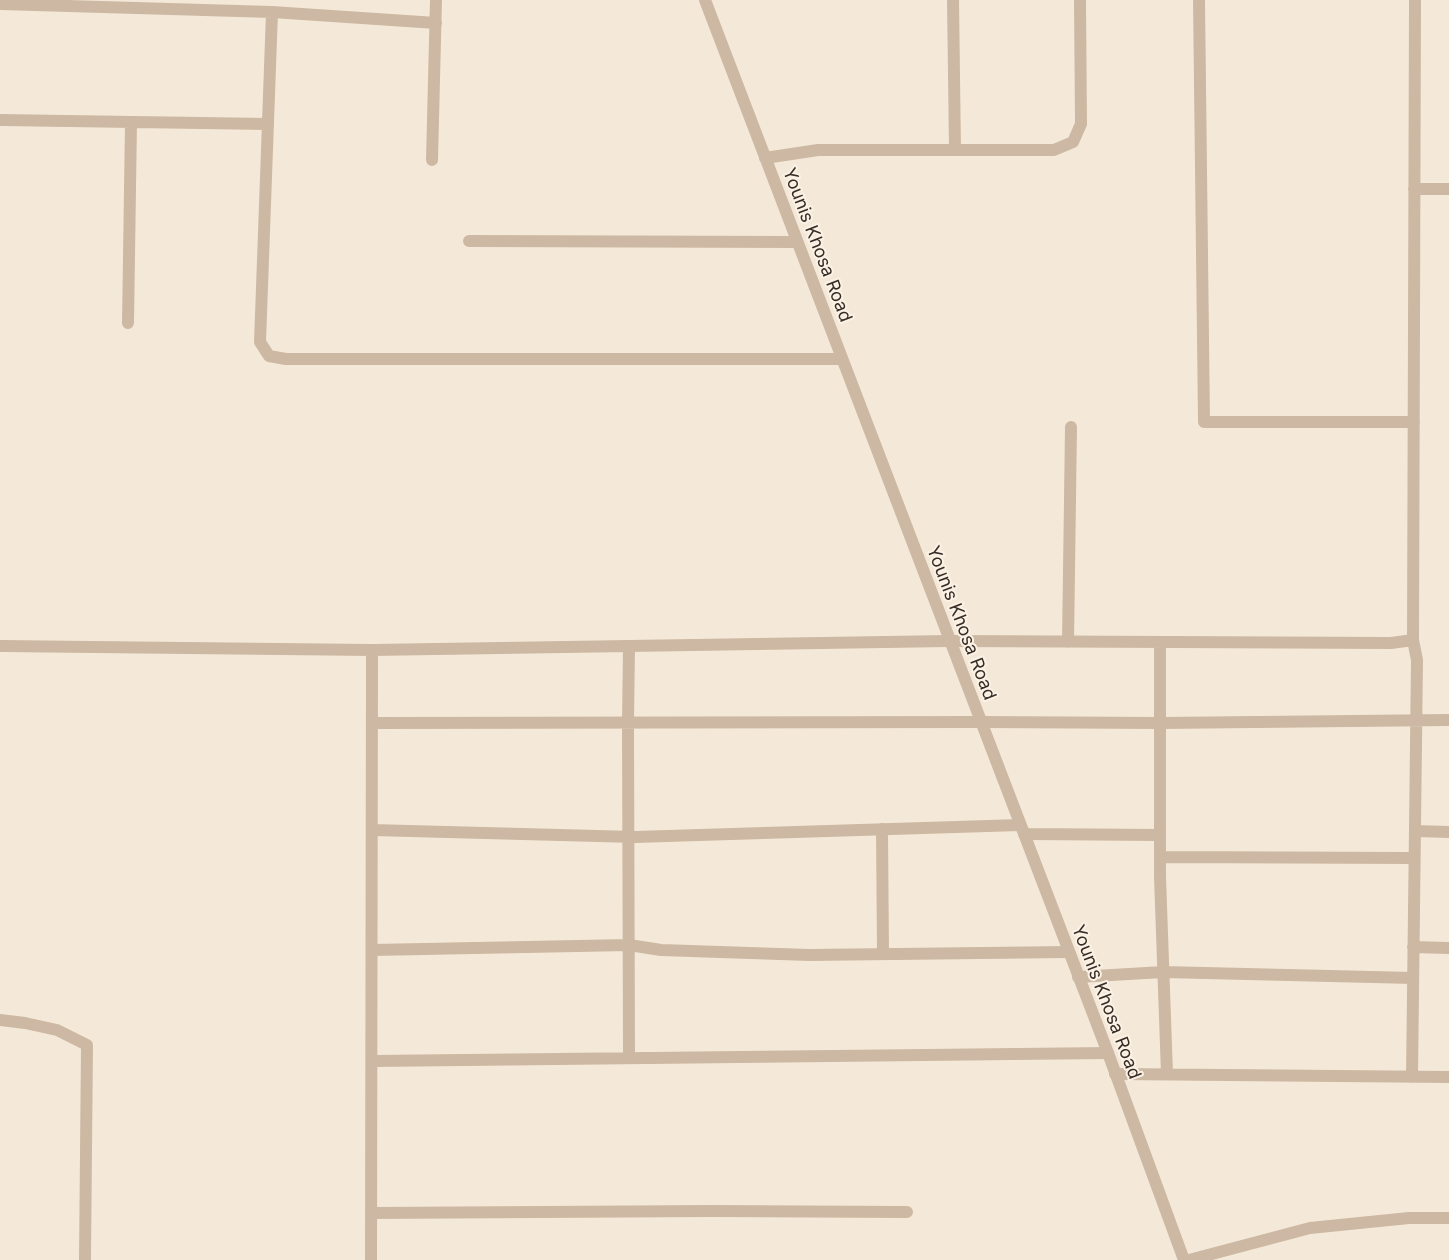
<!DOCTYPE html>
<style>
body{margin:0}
canvas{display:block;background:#f4e9d8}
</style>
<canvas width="1449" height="1260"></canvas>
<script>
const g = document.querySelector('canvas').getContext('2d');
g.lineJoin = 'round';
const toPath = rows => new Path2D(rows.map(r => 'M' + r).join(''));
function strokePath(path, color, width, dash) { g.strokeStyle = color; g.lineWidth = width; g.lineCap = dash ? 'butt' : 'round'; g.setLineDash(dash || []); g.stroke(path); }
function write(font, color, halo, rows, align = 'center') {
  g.font = font + ' Inter,sans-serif'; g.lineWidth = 4; g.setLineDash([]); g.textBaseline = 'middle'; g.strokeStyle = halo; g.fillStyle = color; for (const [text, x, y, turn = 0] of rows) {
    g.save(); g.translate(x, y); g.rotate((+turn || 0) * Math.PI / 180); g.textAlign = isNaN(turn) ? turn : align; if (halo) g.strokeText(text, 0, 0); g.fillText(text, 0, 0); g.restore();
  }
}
const minor = toPath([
 [953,0,955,150],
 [1199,0,1204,422,1414,422],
 [0,4,272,12,436,23],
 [272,12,260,342,269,356,286,359,842,359],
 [0,120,268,124],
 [765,158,818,150,1054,150,1073,142,1081,124,1080,0],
 [432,160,436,0],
 [1414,189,1449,189],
 [469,241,797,242],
 [128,323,131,122],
 [1068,642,1071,427],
 [1160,642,1160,877,1167,1074],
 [0,646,372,650,950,641,1391,643,1413,640],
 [629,646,628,723,629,1058],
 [372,723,980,722,1160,723,1449,720],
 [882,829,883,954],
 [372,830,635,837,1020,825],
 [1415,831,1449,832],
 [1024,834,1160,835],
 [1160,857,1414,858],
 [1413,947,1449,948],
 [372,950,629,945,661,950,809,955,1069,952],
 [1078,977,1163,972,1413,978],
 [0,1020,25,1023,57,1030,87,1045,85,1259],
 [372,1061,1108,1053],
 [1115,1074,1449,1077],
 [1412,1077,1417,660,1413,640,1415,0],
 [371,1213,711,1211,907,1212],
 [371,1260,372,650],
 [1189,1260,1310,1228,1409,1218,1449,1218]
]);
const tertiary = toPath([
 [705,0,1108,1053,1184,1260]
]);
const streetNames = [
 ["Younis Khosa Road",817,245,69],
 ["Younis Khosa Road",961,623,69],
 ["Younis Khosa Road",1106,1002,69]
];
strokePath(minor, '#cdb9a3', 12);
strokePath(tertiary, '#cdb9a3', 12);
write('18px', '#372d26', '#fbf2e5', streetNames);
</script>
